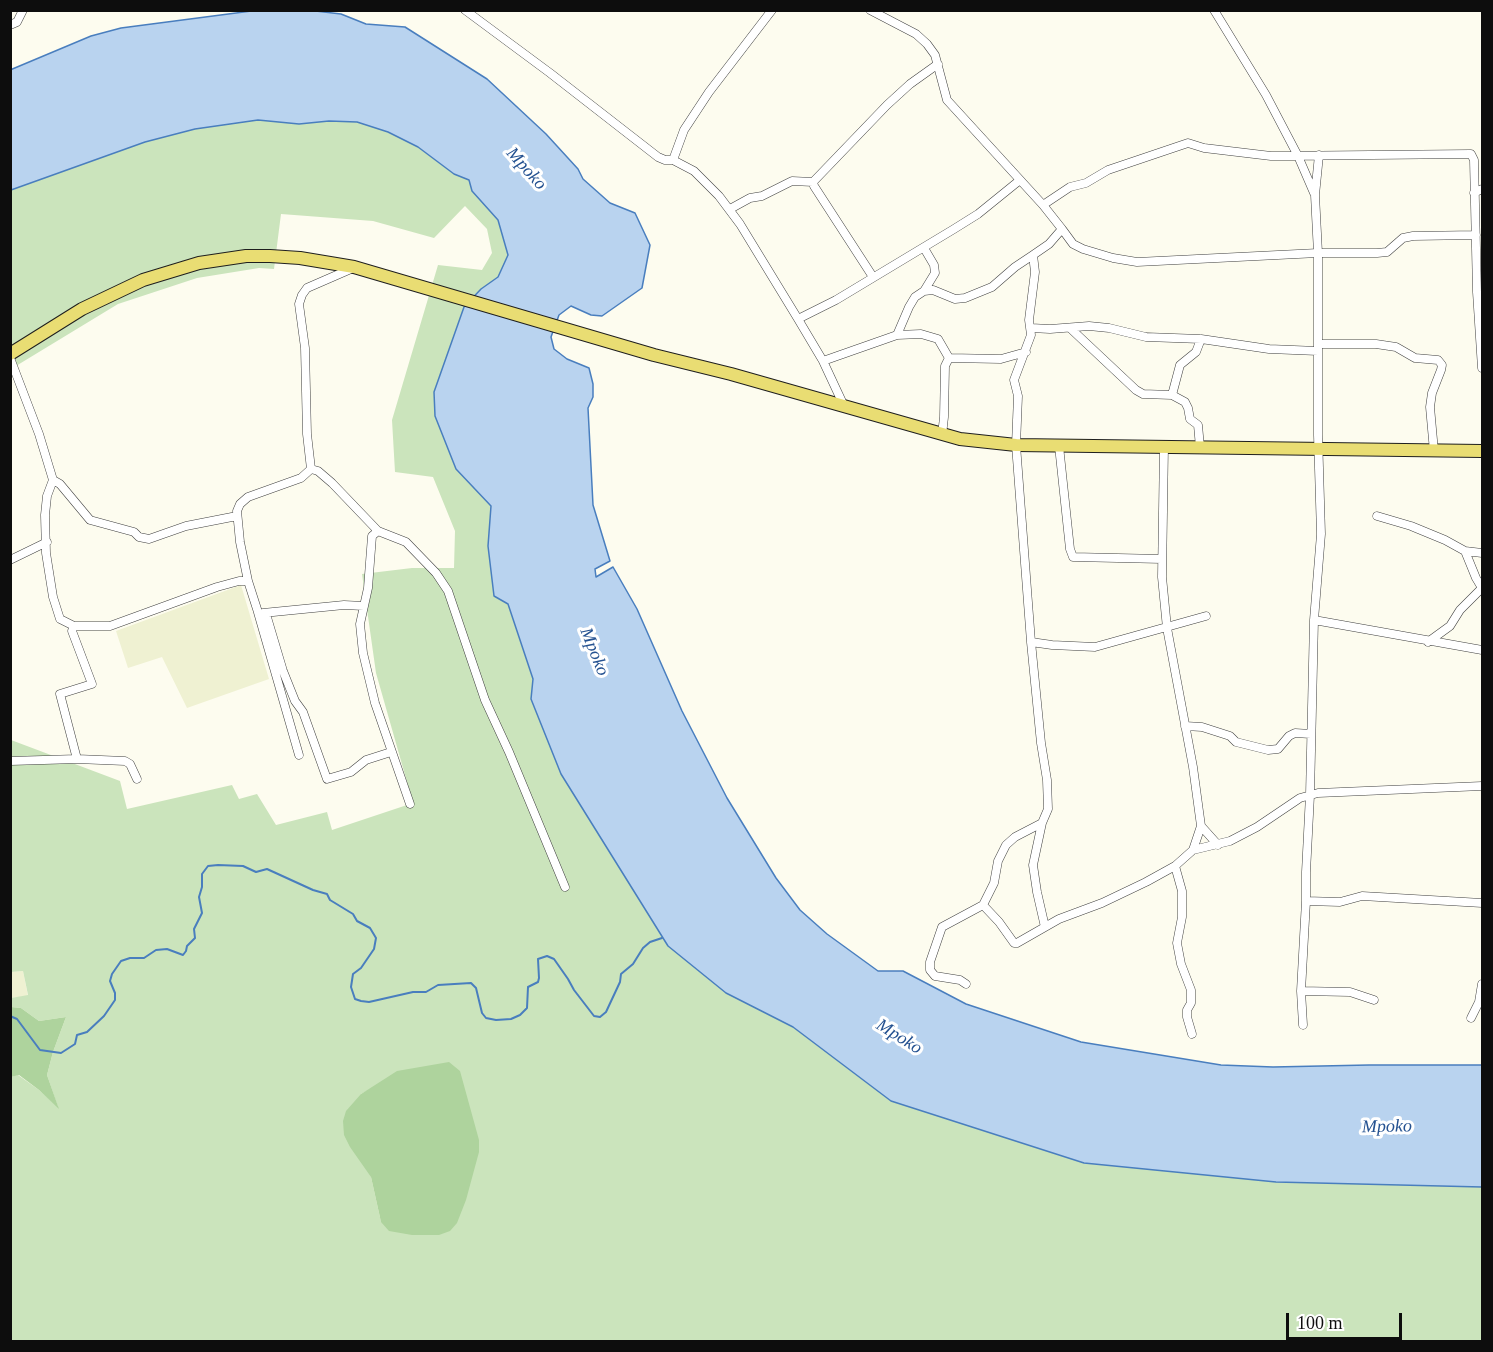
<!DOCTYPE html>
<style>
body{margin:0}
#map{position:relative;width:1493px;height:1352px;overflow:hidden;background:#fdfcef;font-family:Georgia,serif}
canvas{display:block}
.frame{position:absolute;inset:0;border:12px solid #0d0d0d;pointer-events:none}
.scale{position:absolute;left:1286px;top:1313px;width:116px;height:27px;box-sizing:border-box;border:3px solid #0d0d0d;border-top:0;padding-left:8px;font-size:18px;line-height:21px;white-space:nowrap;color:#0d0d0d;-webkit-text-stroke:4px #fff;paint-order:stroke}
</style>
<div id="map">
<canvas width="1493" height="1352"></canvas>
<div class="frame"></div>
<div class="scale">100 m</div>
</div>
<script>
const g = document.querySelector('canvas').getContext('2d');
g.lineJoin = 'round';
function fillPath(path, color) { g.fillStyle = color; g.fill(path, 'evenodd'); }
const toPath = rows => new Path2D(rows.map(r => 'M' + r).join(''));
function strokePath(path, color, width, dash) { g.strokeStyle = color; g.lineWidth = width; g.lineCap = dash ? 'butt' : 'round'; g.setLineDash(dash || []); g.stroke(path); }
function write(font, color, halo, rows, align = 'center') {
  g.font = font + ' Georgia,serif'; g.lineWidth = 6; g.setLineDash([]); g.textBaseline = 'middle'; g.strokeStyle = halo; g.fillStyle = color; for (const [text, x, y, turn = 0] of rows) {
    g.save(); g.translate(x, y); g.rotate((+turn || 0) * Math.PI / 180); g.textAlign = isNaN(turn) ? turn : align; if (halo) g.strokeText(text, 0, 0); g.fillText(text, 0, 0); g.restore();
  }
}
const farmland = toPath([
 [241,585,269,679,187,708,162,657,128,668,116,631],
 [23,971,28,996,11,998,10,972]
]);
const green = toPath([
 [258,120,299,124,329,121,357,122,388,132,418,147,454,174,469,180,472,191,498,220,508,255,498,277,481,289,444,366,434,392,456,469,491,506,488,546,494,595,508,604,533,679,531,699,561,774,668,946,726,993,793,1027,891,1101,1084,1163,1276,1182,1482,1187,1482,1341,11,1341,11,1077,18,1075,39,1090,58,1107,47,1075,53,1052,66,1017,39,1021,21,1008,11,1007,11,998,28,995,23,971,11,972,11,740,120,781,127,809,232,785,239,799,257,794,276,825,327,812,332,830,413,803,376,673,362,574,412,568,454,568,455,531,433,477,395,472,392,420,438,265,482,270,492,253,487,229,465,206,434,238,373,221,281,214,274,269,259,268,197,278,118,304,11,369,11,190,145,142,195,129],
 [372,1088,381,1222,371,1177,361,1094]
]);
const forest = toPath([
 [11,1007,21,1008,39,1021,66,1017,53,1052,47,1075,59,1109,39,1090,19,1075,11,1077],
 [449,1062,460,1071,479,1140,479,1152,466,1200,457,1223,450,1231,439,1235,412,1235,389,1231,381,1222,371,1177,350,1147,344,1135,343,1121,346,1111,361,1094,397,1071]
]);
const water = toPath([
 [259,10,307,10,341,14,366,24,405,27,487,79,546,134,578,169,583,179,610,203,635,213,650,245,642,288,602,316,591,315,571,306,559,315,551,337,554,349,567,359,589,368,593,384,593,397,588,408,593,505,610,561,595,569,596,577,613,567,637,609,682,711,727,798,776,878,800,910,827,934,878,971,903,971,966,1004,1081,1042,1221,1065,1273,1067,1369,1065,1482,1065,1482,1187,1276,1182,1084,1163,891,1101,793,1027,726,993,668,946,561,774,531,699,533,679,508,604,494,596,488,546,491,506,456,469,435,416,434,392,464,307,481,289,498,277,508,255,498,220,472,191,469,180,454,174,418,147,388,132,357,122,329,121,299,124,258,120,195,129,145,142,11,190,10,70,91,36,121,28,259,10]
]);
const stream = toPath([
 [10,1016,17,1019,40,1050,61,1053,75,1044,77,1035,87,1032,104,1016,115,1000,115,993,110,981,112,974,121,961,130,958,144,958,156,950,167,949,183,955,186,951,187,946,195,938,194,929,202,913,199,897,202,887,202,874,208,866,218,865,243,866,256,872,267,869,313,890,327,894,330,900,353,914,357,921,370,928,376,938,374,949,361,968,353,974,351,987,355,999,361,1001,369,1002,413,992,426,992,438,985,471,983,476,988,482,1013,486,1018,496,1020,511,1019,520,1015,527,1008,528,987,538,982,539,978,538,959,547,956,554,959,568,979,574,990,594,1016,600,1017,606,1012,620,982,621,974,633,964,643,948,650,942,662,938]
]);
const minor = toPath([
 [465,10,550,73,658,157,665,160,673,160,694,171,719,196,740,224,798,319,823,361,844,406],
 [870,10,916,34,927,44,935,55,947,100,1043,205,1062,229,1049,244,1033,255,1035,272,1029,320,1031,335,1014,380,1018,396,1016,445,1031,642,1041,743,1047,780,1048,809,1042,823,1015,837,1006,845,998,861,994,883,983,905,942,927,930,962,930,970,935,976,960,980,966,984],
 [1214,10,1266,95,1298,156,1314,193],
 [10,25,17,22,23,10],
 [673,160,684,130,709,92,772,10],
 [1474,193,1482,189],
 [1043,205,1070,187,1086,183,1108,170,1188,143,1204,148,1271,156,1471,154,1474,160,1477,292,1482,368],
 [730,209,750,198,762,196,792,181,813,182],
 [1062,229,1073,244,1083,249,1113,258,1137,262,1318,253,1377,253,1387,252,1403,238,1413,236,1476,235],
 [873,277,814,186,813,182,887,105,910,84,938,64],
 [924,291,935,273,934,265,924,248],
 [798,319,836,300,954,229,978,214,1020,180],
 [1031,328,1050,329,1089,326,1109,328,1146,337,1201,339,1269,349,1318,351],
 [1070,328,1136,390,1143,394,1172,395,1185,402,1188,408,1190,419,1198,425,1200,447],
 [897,335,921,334,938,339,949,358,1001,359,1026,352],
 [1318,344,1376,344,1396,347,1415,358,1438,360,1442,365,1441,370,1432,393,1430,407,1434,451],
 [10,358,39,434,53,480,47,496,45,515,46,553,53,597,60,619,74,626,110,626,217,587,239,581,248,581],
 [823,361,897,335,909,307,915,297,924,291,933,290,955,299,965,298,992,287,1015,267,1033,255],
 [1172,395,1180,365,1196,352,1201,339],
 [942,435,944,417,945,366,949,358],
 [1059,446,1070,549,1073,557,1162,559],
 [1164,446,1162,577,1167,628,1193,767,1201,826,1218,845],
 [311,469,318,471,332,483,378,531,406,542,436,573,448,591,485,700,509,752,565,887],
 [53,480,60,484,90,520,134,532,139,537,149,539,186,526,237,516],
 [1377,516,1411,526,1445,540,1465,551,1476,578,1482,588],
 [378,531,372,536,368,588,360,624,363,653,375,703,410,804],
 [1465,551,1482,553],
 [10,560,47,542],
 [263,613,344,605,364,606],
 [266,614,283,671,295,701,303,712,327,779,351,772,366,760,391,752],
 [1314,620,1482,650],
 [74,626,72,631,92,684,60,694,77,759],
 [1031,642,1052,645,1095,647,1206,616],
 [1428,642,1450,626,1460,610,1482,588],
 [1185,726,1202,727,1230,736,1236,742,1268,750,1278,749,1289,736,1295,733,1311,734],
 [299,755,257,609,248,581,240,542,237,511,240,504,248,497,301,478,311,469,307,434,305,348,299,304,302,295,307,288,353,268],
 [10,761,77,759,125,761,130,764,137,779],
 [1042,823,1033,865,1037,892,1045,927],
 [1193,850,1201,826],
 [1175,866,1182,891,1182,917,1177,943,1181,964,1191,990,1191,1003,1187,1010,1187,1017,1192,1034],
 [1306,901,1340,902,1362,896,1482,903],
 [983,905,999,922,1014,943,1017,943,1059,919,1102,903,1146,882,1175,866,1193,850,1230,841,1257,827,1300,798,1318,793,1482,786],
 [1301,991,1350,992,1374,1000],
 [1471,1018,1479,1002,1482,984],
 [1303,1025,1301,991,1306,901,1306,872,1310,795,1314,620,1321,534,1318,435,1318,253,1315,195,1319,155]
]);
const primary = toPath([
 [10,354,82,309,143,280,199,263,246,256,270,256,300,258,354,267,654,355,731,374,960,439,1016,445,1482,451]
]);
const waterNames = [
 ["Mpoko",526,169,48],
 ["Mpoko",594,652,68],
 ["Mpoko",899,1037,32],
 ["Mpoko",1387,1127,-1]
];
fillPath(farmland, '#eff1d2');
fillPath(green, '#cbe4bc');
fillPath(forest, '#aed39d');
fillPath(water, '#b9d3ef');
strokePath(water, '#497ebe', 1.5);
strokePath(stream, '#497ebe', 2);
strokePath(minor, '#404040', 9);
strokePath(primary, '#1e1e1e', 14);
strokePath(minor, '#fff', 8);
strokePath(primary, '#e9dd73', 12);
write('italic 18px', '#255291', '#fff', waterNames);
</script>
